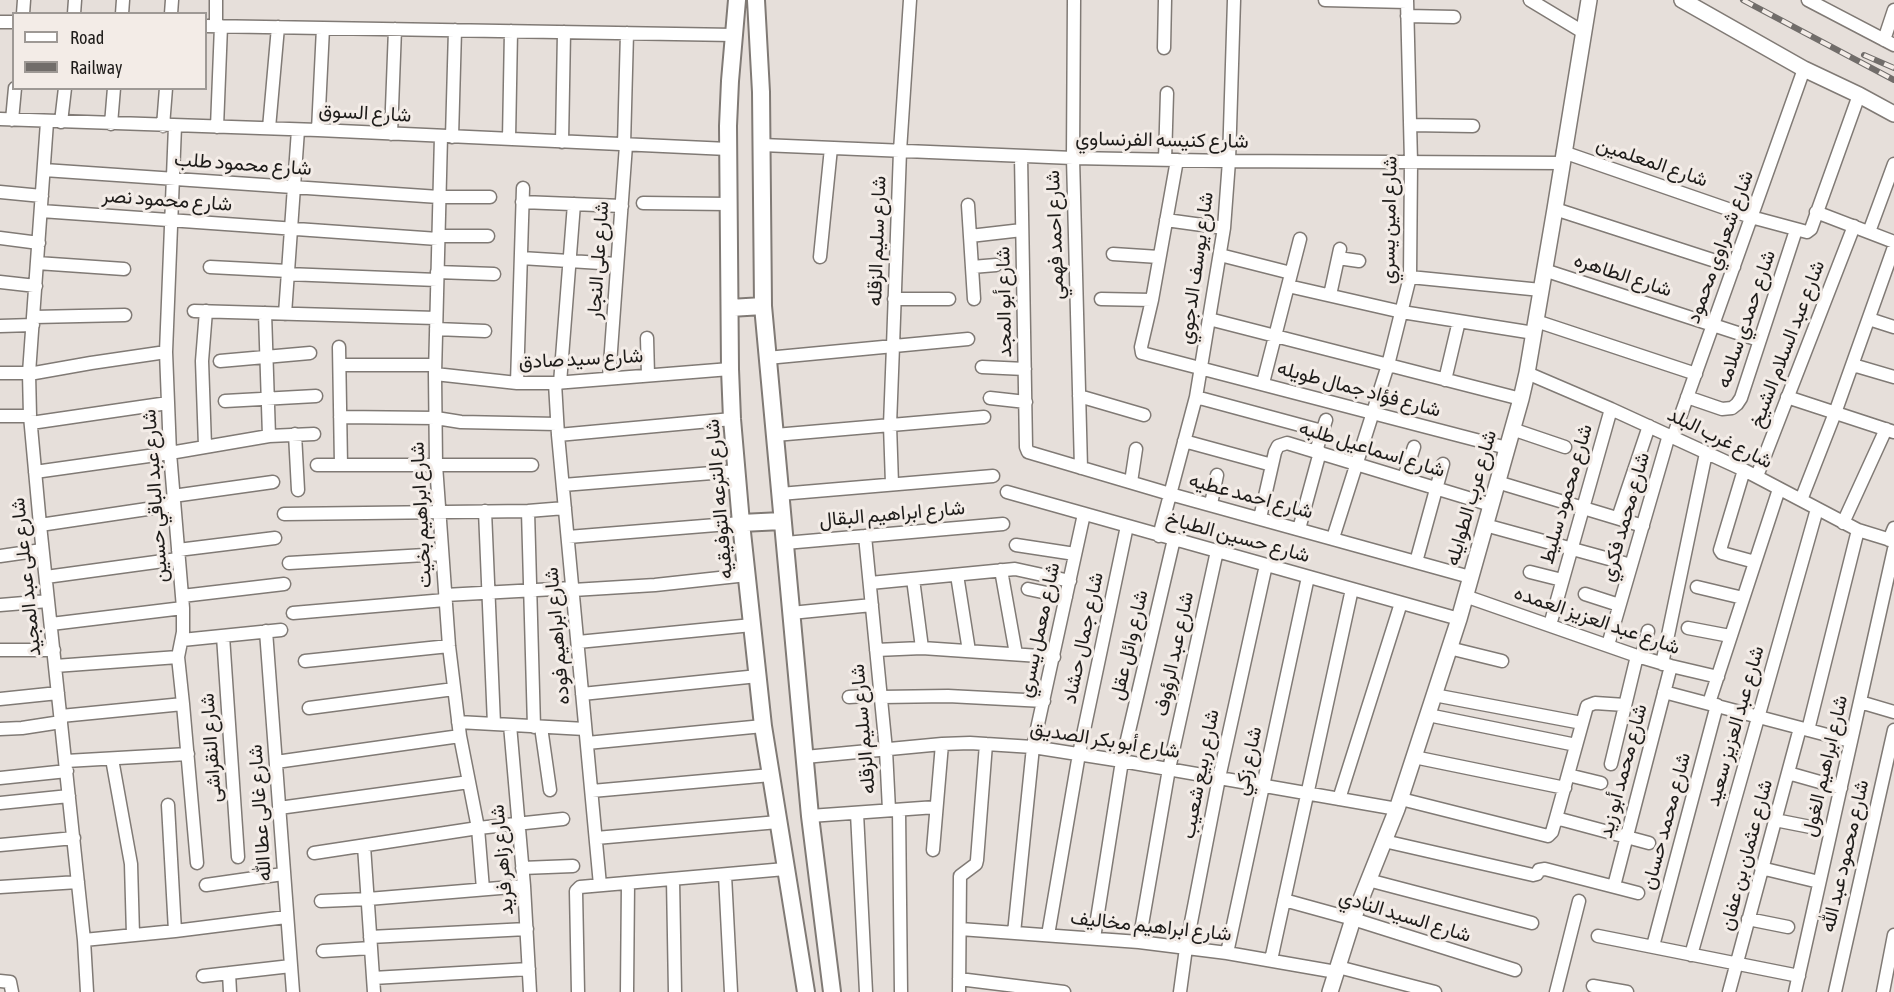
<!DOCTYPE html>
<meta charset="utf-8">
<style>
body{margin:0}
#map{position:relative;width:1894px;height:992px;overflow:hidden;background:#e6dfda;font-family:"Asap Condensed",sans-serif}
canvas{display:block}
.legend{position:absolute;left:12px;top:12px;width:195px;height:78px;box-sizing:border-box;background:#f3ece7;border:2px solid #9e9995;margin:0;padding:8px 10px;list-style:none;font-size:18px;color:#1e1c1a}
.legend li{display:flex;align-items:center;gap:12px;height:30px}
.legend b{width:30px;border:2px solid #9e9995}
</style>
<div id="map">
<canvas width="1894" height="992"></canvas>
<ul class="legend">
<li><b style="height:8px;background:#fff"></b>Road</li>
<li><b style="height:8px;background:#716d6a"></b>Railway</li>
</ul>
</div>
<script>
const g = document.querySelector('canvas').getContext('2d');
g.lineJoin = 'round';
const toPath = rows => new Path2D(rows.map(r => 'M' + r).join(''));
function strokePath(path, color, width, dash) { g.strokeStyle = color; g.lineWidth = width; g.lineCap = dash ? 'butt' : 'round'; g.setLineDash(dash || []); g.stroke(path); }
function write(font, color, halo, rows, align = 'center') {
  g.font = font + ' "Asap Condensed",Vazirmatn,sans-serif'; g.lineWidth = 6; g.setLineDash([]); g.textBaseline = 'middle'; g.strokeStyle = halo; g.fillStyle = color; for (const [text, x, y, turn = 0] of rows) {
    g.save(); g.translate(x, y); g.rotate((+turn || 0) * Math.PI / 180); g.textAlign = isNaN(turn) ? turn : align; if (halo) g.strokeText(text, 0, 0); g.fillText(text, 0, 0); g.restore();
  }
}
const minor = toPath([
 [1074,0,1073,158,1081,468],
 [1325,0,1407,2],
 [1530,0,1583,32],
 [1808,0,1894,45],
 [23,14,24,0],
 [74,14,75,0],
 [122,14,123,0],
 [171,14,172,0],
 [1407,16,1454,17],
 [0,22,14,22],
 [206,26,734,35],
 [216,26,216,0],
 [1884,40,1894,10],
 [1164,48,1165,0],
 [0,119,318,130,728,149],
 [12,120,15,88],
 [47,122,29,373,30,416,40,525,84,940,87,992],
 [61,122,65,88],
 [111,124,114,88],
 [1410,125,1473,126],
 [163,126,166,88],
 [175,126,166,352,170,453,183,608,183,632,178,657,183,704,197,863],
 [217,127,221,26],
 [269,128,278,27],
 [318,130,323,28],
 [391,134,395,29],
 [441,136,435,374,436,465,449,646,460,736,478,828,483,889],
 [452,137,455,30],
 [509,139,511,31],
 [562,142,564,32],
 [624,145,627,33],
 [762,145,1073,158,1229,161,1562,163],
 [1563,152,1751,217,1807,232,1811,229,1859,95],
 [1021,156,1026,447,1028,452,1170,494,1470,577],
 [1165,160,1167,93],
 [1177,160,1152,300,1141,347,1142,353,1507,448],
 [44,170,439,197,490,197],
 [0,192,42,196],
 [522,202,622,206],
 [643,203,729,204],
 [968,205,974,299],
 [1555,209,1734,267],
 [41,211,438,239],
 [1816,212,1894,242],
 [1166,220,1224,228],
 [1869,232,1894,164],
 [438,236,488,236],
 [970,236,1022,230],
 [0,238,39,243],
 [1113,254,1159,257],
 [1220,255,1291,273],
 [820,257,831,148],
 [521,258,617,264],
 [1338,258,1359,261],
 [37,263,124,269],
 [210,267,288,271],
 [972,267,996,265],
 [1544,270,1759,340],
 [437,272,494,274],
 [287,274,437,280],
 [1410,277,1541,290],
 [0,282,36,286],
 [1288,286,1402,312,1534,333],
 [1330,295,1340,249],
 [894,299,949,299],
 [1101,299,1152,300],
 [194,311,436,318],
 [265,313,269,436],
 [285,314,298,130],
 [34,317,125,315],
 [1209,319,1521,399],
 [1869,319,1894,327],
 [1536,321,1696,374],
 [0,326,33,325],
 [436,329,485,331],
 [647,338,648,375],
 [339,347,341,465],
 [767,358,968,339],
 [220,361,310,353],
 [340,365,435,365],
 [1853,365,1894,377],
 [982,367,1025,369],
 [0,373,29,373],
 [1527,373,1611,409,1744,470,1858,530,1894,541],
 [29,374,91,363,166,352],
 [435,374,517,383,555,383,730,369],
 [609,378,626,145],
 [1445,380,1459,321],
 [517,383,523,188],
 [555,383,558,435,600,885],
 [560,383,574,204],
 [1263,383,1300,239],
 [1079,396,1144,415],
 [1196,397,1322,431],
 [1687,397,1722,409,1732,408,1737,404,1741,398,1796,230],
 [1787,397,1894,432],
 [990,398,1026,402],
 [225,401,316,396],
 [0,416,30,416],
 [340,417,436,418,461,422,557,424],
 [31,423,168,403],
 [1512,429,1565,447],
 [295,434,298,490],
 [558,435,732,419],
 [775,435,984,417],
 [1673,437,1804,69],
 [1184,441,1272,465],
 [205,446,202,361,206,311],
 [1316,451,1326,420],
 [317,465,532,465],
 [1744,470,1720,550,1722,553,1755,562],
 [35,472,170,453,269,436,314,434],
 [1757,476,1854,226],
 [1404,478,1414,447],
 [1131,482,1136,449],
 [1497,482,1643,526],
 [892,484,890,425,893,346,900,151,910,0],
 [563,485,737,471],
 [1007,492,1459,619],
 [780,494,993,476],
 [173,496,273,482],
 [1801,500,1835,413,1894,247],
 [1211,504,1217,475],
 [485,511,494,724],
 [528,511,534,727],
 [284,514,528,511,565,508],
 [1260,518,1275,452,1278,446,1287,443,1491,505],
 [1618,518,1649,426],
 [1843,523,1886,429],
 [40,525,174,505],
 [1485,525,1631,565],
 [1299,529,1320,452],
 [865,536,886,750,889,810],
 [1159,536,1196,397,1224,228,1229,161,1234,0],
 [568,537,741,523],
 [1333,538,1388,365,1410,277,1411,162,1407,0],
 [1889,540,1894,528],
 [785,543,1003,524],
 [1016,545,1075,554],
 [178,550,275,538],
 [0,556,42,550],
 [1416,562,1443,464],
 [289,563,442,554],
 [1001,570,1016,654],
 [1530,572,1562,580],
 [957,575,969,651],
 [46,577,178,559],
 [913,579,922,648],
 [870,583,1015,569,1070,581],
 [1697,587,1743,598],
 [1028,589,1066,597],
 [573,590,655,585,747,575],
 [1585,594,1619,605],
 [445,595,573,588],
 [182,596,284,584],
 [1465,596,1637,656,1671,666,1718,677],
 [0,605,48,601],
 [293,613,445,600],
 [791,613,872,605],
 [51,624,183,608],
 [1550,625,1611,409],
 [1688,628,1730,636],
 [266,631,293,992],
 [223,636,238,857],
 [182,640,281,630],
 [578,642,752,625],
 [1608,645,1669,435],
 [1449,648,1502,661],
 [0,650,54,650],
 [876,650,922,648,1054,657],
 [1641,658,1648,631],
 [305,661,449,646],
 [1662,664,1706,453],
 [55,666,178,657],
 [1664,692,1850,741],
 [582,694,758,676],
 [1434,695,1582,723],
 [849,697,881,695],
 [881,697,948,696,1044,701],
 [0,699,58,693],
 [1860,702,1894,712],
 [1709,703,1779,489],
 [309,708,454,689],
 [1428,715,1576,745],
 [61,716,183,704],
 [458,722,585,729],
 [510,725,524,886,530,992],
 [541,727,550,790],
 [0,729,22,728,61,722],
 [1808,730,1858,530],
 [587,743,763,726],
 [805,757,942,744,970,743,1033,747,1122,761,1397,809],
 [1414,757,1565,788],
 [112,759,131,864,133,935],
 [66,761,188,754],
 [276,762,460,736],
 [1611,764,1637,656],
 [1788,773,1841,788],
 [1568,775,1601,783],
 [0,778,67,771],
 [592,791,771,775],
 [1339,799,1401,603],
 [1401,799,1548,836,1552,832,1556,818,1587,706,1595,703,1625,705],
 [0,803,69,796],
 [168,805,175,931],
 [279,808,469,782],
 [899,810,901,992],
 [857,813,866,992],
 [810,816,936,807],
 [1556,818,1649,843],
 [1775,820,1831,831],
 [596,838,778,822],
 [1384,841,1533,875,1537,874,1539,870,1545,869,1638,893],
 [0,845,74,838],
 [364,846,374,992],
 [933,850,942,744],
 [314,853,478,828,563,819],
 [522,868,573,866],
 [1761,868,1819,882],
 [725,875,731,992],
 [673,879,675,992],
 [1368,880,1532,923],
 [206,885,283,874],
 [1614,886,1671,666],
 [0,887,78,882],
 [1284,900,1353,919,1515,970],
 [321,901,368,899,524,886],
 [1748,919,1788,927],
 [960,929,1139,942,1227,953,1336,972],
 [1014,933,1033,747,1084,514],
 [1048,935,1079,754,1127,526],
 [1598,936,1799,976],
 [370,937,527,929],
 [1094,938,1122,761,1174,539],
 [84,940,175,931,286,917],
 [1139,942,1169,769,1217,551],
 [1653,946,1717,705],
 [323,951,371,948],
 [1227,953,1308,577],
 [1691,955,1817,509],
 [1271,960,1352,589],
 [1338,967,1435,992],
 [229,973,230,992],
 [203,976,291,966],
 [373,978,529,969],
 [959,979,1064,992],
 [0,981,10,982,12,992],
 [1593,986,1627,992],
 [578,992,576,891,580,887,785,869],
 [627,992,628,883],
 [959,992,960,876,976,864,977,860,986,744],
 [1180,992,1186,948,1219,778,1266,565],
 [1556,992,1579,901],
 [1729,992,1800,728],
 [1795,992,1894,549],
 [1835,992,1894,730],
 [1883,992,1894,935]
]);
const tertiary = toPath([
 [1682,0,1804,69,1859,95,1894,114],
 [1330,992,1353,919,1397,809,1459,619,1521,399,1527,373,1555,209,1589,0]
]);
const secondary = toPath([
 [737,0,730,81,728,126,730,369,732,419,741,523,763,726,806,992],
 [756,0,761,92,763,306,810,816,832,992],
 [730,308,763,306],
 [741,523,782,521]
]);
const rail = toPath([
 [1743,0,1894,80],
 [1864,55,1894,68]
]);
const streetNames = [
 ["شارع السوق",365,113,3],
 ["شارع كنيسه الفرنساوي",1162,140,1],
 ["شارع المعلمين",1652,162,19],
 ["شارع محمود طلب",243,164,4],
 ["شارع محمود نصر",167,200,4],
 ["شارع امين يسري",1389,220,-89],
 ["شارع احمد فهمي",1055,235,-92],
 ["شارع سليم الزقله",877,241,-88],
 ["شارع شعراوي محمود",1720,247,-70],
 ["شارع على النجار",598,260,-86],
 ["شارع يوسف الدجوي",1196,268,-82],
 ["شارع الطاهره",1623,275,18],
 ["شارع أبو المجد",1004,302,-91],
 ["شارع حمدي سلامه",1746,319,-71],
 ["شارع عبد السلام الشيخ",1787,344,-69],
 ["شارع سيد صادق",581,359,-3],
 ["شارع فؤاد جمال طويله",1359,389,15],
 ["شارع غرب البلد",1720,438,26],
 ["شارع اسماعيل طلبه",1372,449,17],
 ["شارع محمود سليط",1566,494,-74],
 ["شارع عبد الباقي حسين",155,496,-94],
 ["شارع احمد عطيه",1251,496,15],
 ["شارع عرب الطوايله",1471,498,-74],
 ["شارع الترعه التوفيقيه",719,499,-95],
 ["شارع ابراهيم البقال",892,514,-5],
 ["شارع ابراهيم بخيت",421,515,-93],
 ["شارع محمد فكري",1625,517,-74],
 ["شارع حسين الطباخ",1238,537,15],
 ["شارع على عبد المجيد",26,577,-96],
 ["شارع عبد العزيز العمده",1597,620,19],
 ["شارع معمل يسري",1039,630,-78],
 ["شارع ابراهيم فوده",557,636,-95],
 ["شارع جمال حشاد",1083,638,-78],
 ["شارع وائل عقل",1129,645,-77],
 ["شارع عبد الرؤوف",1174,654,-78],
 ["شارع عبد العزيز سعيد",1735,726,-74],
 ["شارع سليم الزقله",863,729,-95],
 ["شارع أبو بكر الصديق",1105,740,9],
 ["شارع النقراشى",211,748,-94],
 ["شارع زكي",1248,761,-78],
 ["شارع ابراهيم الغول",1825,766,-77],
 ["شارع محمد أبو زيد",1623,771,-75],
 ["شارع ربيع شعيب",1200,774,-79],
 ["شارع غالى عطا الله",260,813,-94],
 ["شارع محمد حسان",1666,821,-75],
 ["شارع عثمان بن عفان",1746,855,-75],
 ["شارع محمود عبد الله",1845,856,-77],
 ["شارع زاهر فريد",502,860,-95],
 ["شارع السيد النادي",1405,916,17],
 ["شارع ابراهيم مخاليف",1151,926,6]
];
strokePath(minor, '#807a75', 15);
strokePath(tertiary, '#807a75', 18);
strokePath(secondary, '#807a75', 20);
strokePath(minor, '#fff', 12);
strokePath(tertiary, '#fff', 15);
strokePath(secondary, '#fff', 16);
strokePath(rail, '#716d6a', 6);
strokePath(rail, '#f3ece7', 4, [11]);
write('20px', '#1e1c1a', '#f3ece7', streetNames);
</script>
